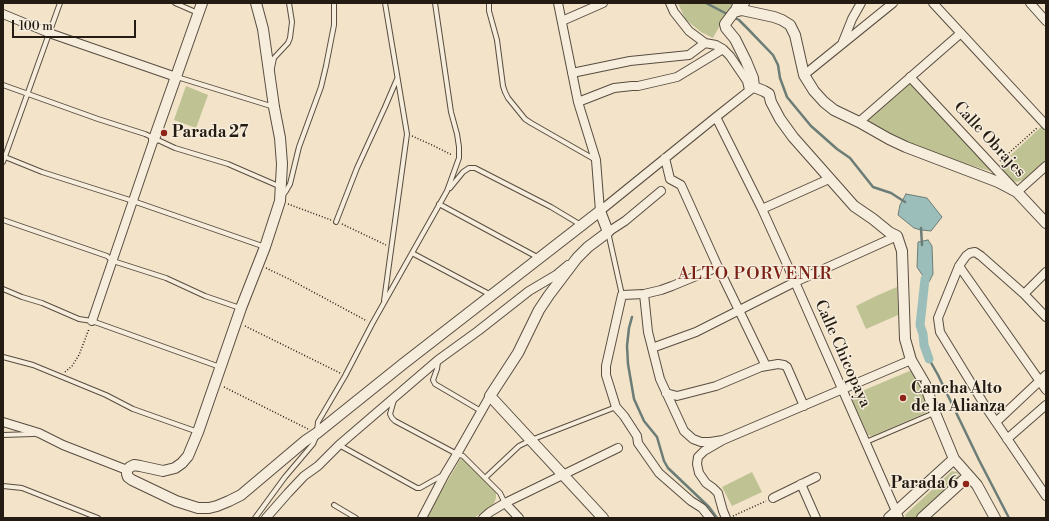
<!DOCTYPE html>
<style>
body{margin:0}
#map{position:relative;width:1049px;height:521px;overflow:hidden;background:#f2e3c9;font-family:"Libre Bodoni",serif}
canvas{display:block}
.frame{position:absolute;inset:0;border:4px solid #241b13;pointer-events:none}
.scale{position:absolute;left:12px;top:20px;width:124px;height:18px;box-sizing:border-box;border:2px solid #241b13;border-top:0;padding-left:5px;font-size:12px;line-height:14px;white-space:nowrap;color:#241b13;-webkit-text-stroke:3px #f7eddc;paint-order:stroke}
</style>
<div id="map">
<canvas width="1049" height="521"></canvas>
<div class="frame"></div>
<div class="scale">100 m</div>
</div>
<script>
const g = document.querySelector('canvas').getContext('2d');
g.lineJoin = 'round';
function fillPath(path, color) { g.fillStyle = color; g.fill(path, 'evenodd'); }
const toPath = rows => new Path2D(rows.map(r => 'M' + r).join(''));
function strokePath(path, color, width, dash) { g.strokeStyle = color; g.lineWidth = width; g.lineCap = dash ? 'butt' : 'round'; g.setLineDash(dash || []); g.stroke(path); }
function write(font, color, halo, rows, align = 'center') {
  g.font = font + ' "Libre Bodoni",serif'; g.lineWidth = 3; g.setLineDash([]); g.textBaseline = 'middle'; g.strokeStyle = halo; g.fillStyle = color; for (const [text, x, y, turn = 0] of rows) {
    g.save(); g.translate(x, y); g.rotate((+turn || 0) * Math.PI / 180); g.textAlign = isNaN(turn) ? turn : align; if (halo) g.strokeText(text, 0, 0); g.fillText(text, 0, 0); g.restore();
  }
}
const green = toPath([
 [678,3,741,3,731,6,713,38,701,32,685,19],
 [911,83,993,172,957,161,920,148,896,137,866,122],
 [186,86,208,95,196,128,174,120],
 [1042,126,1046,130,1046,160,1023,180,1017,182,1012,181,999,166],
 [897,287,898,315,866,329,856,306,876,296],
 [912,370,915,371,930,407,928,412,872,436,868,435,852,400,852,396,855,394],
 [461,458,496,493,496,498,493,506,478,515,474,518,428,518,428,514],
 [952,471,957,472,958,473,959,476,957,480,916,518,906,518,905,515],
 [752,472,762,492,732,506,722,487]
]);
const water = toPath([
 [906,194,927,198,942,217,931,231,921,230,914,228,898,215,900,205,906,194],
 [928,240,932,246,933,274,929,282,925,279,917,267,918,242,928,240]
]);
const stream = toPath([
 [706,3,729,15],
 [733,17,739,20,747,28,773,55,778,65,780,78,787,97,811,126,837,149,850,158,873,187,891,193,905,202],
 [921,228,922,245],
 [632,317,629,328,627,346,628,364,634,399,644,421,657,437,664,461,668,468,709,507,717,518],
 [929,359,938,375,979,460,1009,518]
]);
const canal = toPath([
 [925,279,920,325,923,334,924,345,929,359]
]);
const path = toPath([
 [412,136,432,145,452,155],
 [1000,161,1037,128],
 [288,204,331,220],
 [342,224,386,245],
 [266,268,289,279,367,321],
 [245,326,340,373],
 [65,372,72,366,79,355,89,329],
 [224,387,308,429],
 [733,516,766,501]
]);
const service = toPath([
 [175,3,198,13],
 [489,3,489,11,497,40,503,86,505,92,508,98,525,119,531,123,594,159],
 [272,68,274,58,288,43,290,38,292,22,289,3],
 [177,77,274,107],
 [3,85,98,119,145,134,175,148,228,164,281,187],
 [5,157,42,172,133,201,265,247],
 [3,162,60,3],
 [450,188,463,172,469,168,475,168,551,207,581,225],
 [283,195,286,191,290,184,299,147,321,87,326,66,334,25,334,3],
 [439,204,539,258],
 [3,220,107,256,113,261,166,278,205,296,240,308],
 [336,222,357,168,385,107,397,79],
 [608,232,622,295],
 [412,253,491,295],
 [3,289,22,297,42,303,79,319,92,321,220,367],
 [384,301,407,134,385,3],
 [3,357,33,365,106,395,133,409,198,432],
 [438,362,437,369,433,380,435,384,481,411],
 [394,400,390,414,392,418,395,421,457,454,463,456,500,493,505,503],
 [317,431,318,422,345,376,372,324,412,253,447,191,459,158,459,147,457,134,451,112,435,3],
 [3,435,33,434],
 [866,442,934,413],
 [339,445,417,488,420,488,443,475],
 [485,478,519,446,531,440,616,407],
 [3,486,22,488,98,518],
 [334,505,356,518],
 [255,518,285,477,313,444,316,437]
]);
const minor = toPath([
 [558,3,578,102,596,160,600,211],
 [670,3,674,12,689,31,705,43,716,45,723,49,730,56,747,81,749,90],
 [933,3,1046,125],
 [1030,3,1046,21],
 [734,12,736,7,745,3],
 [3,14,49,33,176,77],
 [562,21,603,3],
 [842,44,852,19,861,3],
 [572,73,630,61,689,55,705,43],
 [804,75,893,3],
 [910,77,1017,192,1046,166],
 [578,102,614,88,632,86,638,86,677,77,723,49],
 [716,117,762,209,795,282,899,518],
 [859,122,961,33],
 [665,158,670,179,681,185,718,267,766,366],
 [762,209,829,179],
 [600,211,716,117,754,87],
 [608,232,625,221,661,191],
 [959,266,1046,390],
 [644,294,661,290,672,286,718,267],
 [1024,294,1046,272],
 [1046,317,1024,294,981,256,975,252,970,253,966,256,959,266,938,318,940,332,987,409,1046,496],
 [92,321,154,139],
 [652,348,696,332,795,282,897,236],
 [666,393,677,396,716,386,761,367,778,364,784,365,787,367,804,406],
 [3,422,39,433,63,445,127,470],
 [996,422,1046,375],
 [1007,439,1046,405],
 [801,484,816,518],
 [773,498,816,477],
 [505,503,519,518],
 [266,518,288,493,304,476,318,466,339,445,438,360,478,331,529,291,556,275,568,265],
 [422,518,445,474,457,454,490,396],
 [483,518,490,512,505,503,618,448],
 [710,518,702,508,691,501,659,473,638,443,637,436,624,416,616,407,606,375,606,366,622,295,644,294,648,332,660,379,684,431,693,439,701,442,710,442,723,440],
 [726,518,723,511,718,493,713,488,706,483,699,473,697,464,698,457,704,451,723,440,911,360]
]);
const tertiary = toPath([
 [256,3,263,29,274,107,280,138,282,164,280,201,265,247,241,308,198,432,188,456,182,463,175,468,163,471,140,466,134,465,130,467,127,470,127,474,128,477,132,480,176,501,198,508,209,508,217,506,229,501,241,495,305,441,317,433,403,364,600,211,608,232,588,247,577,258,549,295,539,310,518,353,490,396,603,518],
 [154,139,202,3],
 [889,518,954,459],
 [922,518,968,476],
 [995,518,977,485,954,459,935,413,925,384,911,360,905,339,902,251,897,236,889,232,873,219,854,206,793,137,780,119,771,102,769,94,764,91,754,87,753,78,746,61,735,39,726,28,725,24,734,12,742,10,774,17,782,20,790,25,795,35,804,75,814,91,824,102,834,110,859,122,889,139,906,147,998,182,1017,192,1046,223]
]);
const markers = [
 [164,133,4,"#8f2418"],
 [903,398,4,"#8f2418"],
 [966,484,4,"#8f2418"]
];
const poiNames = [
 ["Parada 27",172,133],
 ["Cancha Alto",911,389],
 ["de la Alianza",911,407],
 ["Parada 6",958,484,"right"]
];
const streetNames = [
 ["Calle Obrajes",989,140,47],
 ["Calle Chicopaya",842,354,66]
];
const neighbourhoodNames = [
 ["ALTO PORVENIR",755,275]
];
fillPath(green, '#bfc293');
fillPath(water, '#9cbeba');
strokePath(water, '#6c7d77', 1);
strokePath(stream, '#6c7d77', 2.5);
strokePath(canal, '#9cbeba', 9);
strokePath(service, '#584d40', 6);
strokePath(minor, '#584d40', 10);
strokePath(tertiary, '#584d40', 12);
strokePath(path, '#241b13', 1.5, [1, 2]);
strokePath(service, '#f7eddc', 4);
strokePath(minor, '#f7eddc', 8);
strokePath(tertiary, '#f7eddc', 10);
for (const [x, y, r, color] of markers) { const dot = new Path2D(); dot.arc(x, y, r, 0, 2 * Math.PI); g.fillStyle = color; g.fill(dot); strokePath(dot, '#f7eddc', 1.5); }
write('bold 16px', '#241b13', '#f7eddc', poiNames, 'left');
write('16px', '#241b13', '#f7eddc', streetNames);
g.letterSpacing = '1px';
write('17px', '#7a1f14', '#f7eddc', neighbourhoodNames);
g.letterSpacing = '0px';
</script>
